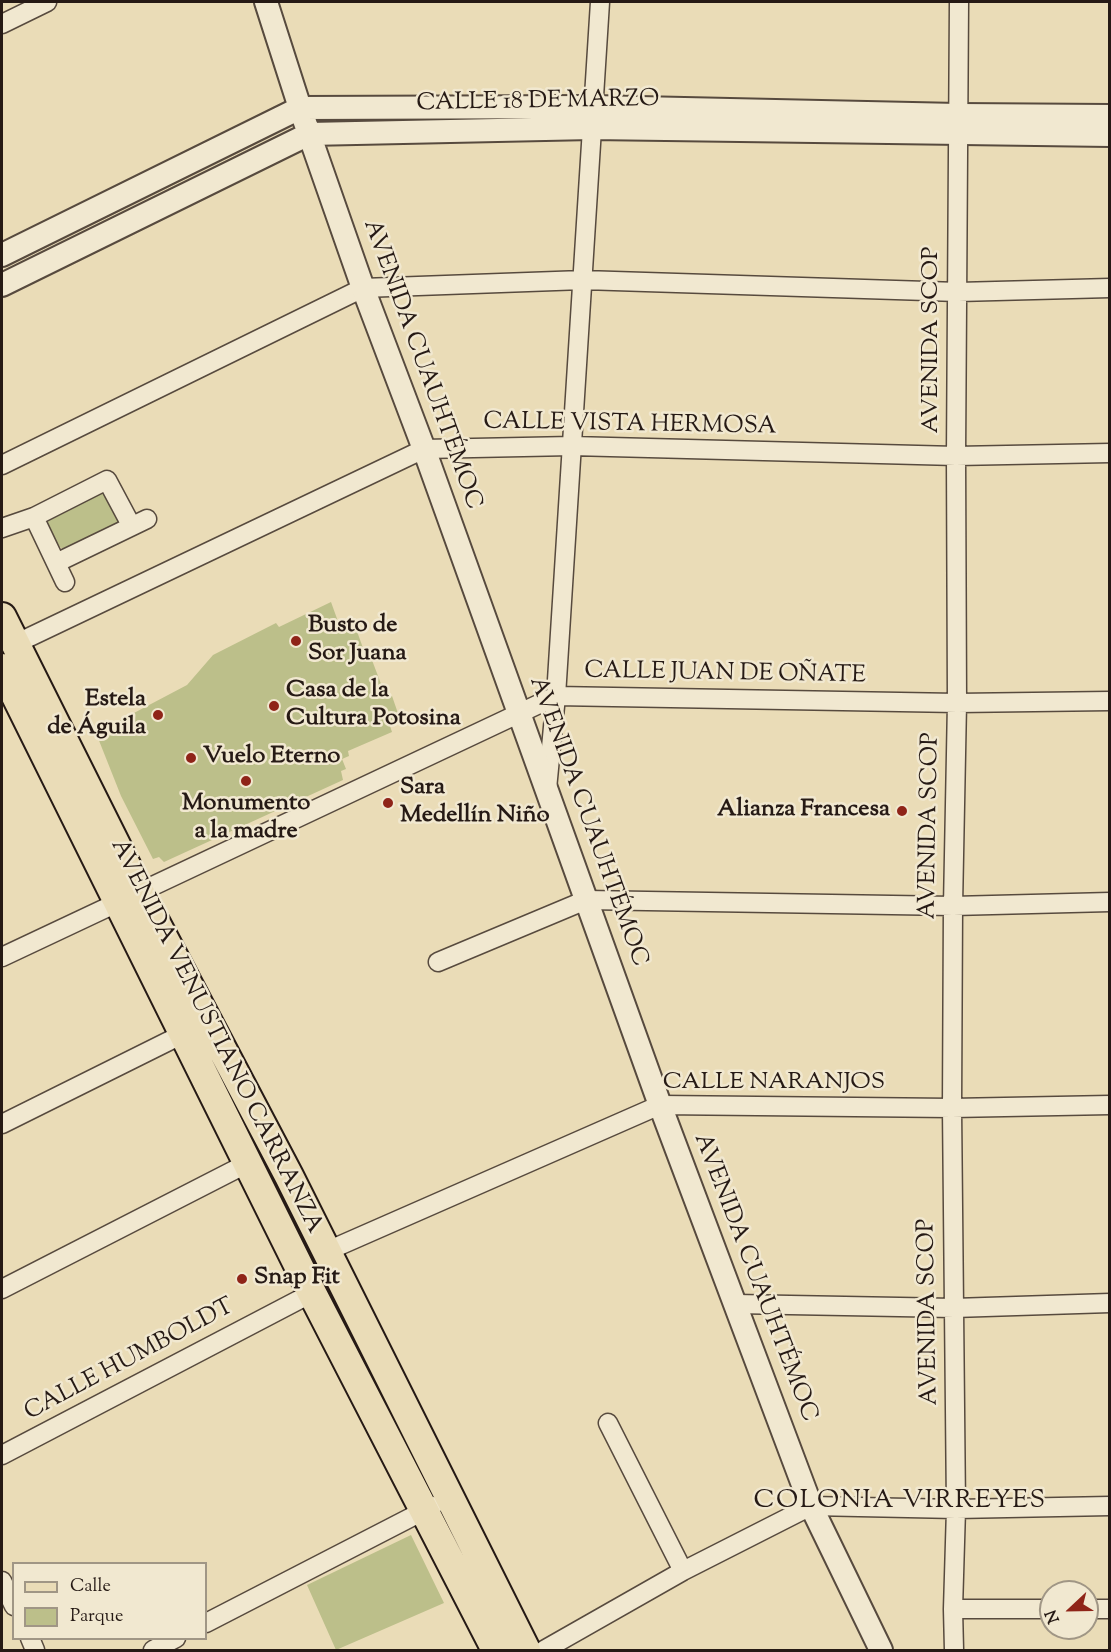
<!DOCTYPE html>
<meta charset="utf-8">
<style>
body{margin:0}
#map{position:relative;width:1111px;height:1652px;overflow:hidden;background:#eadcb7;font-family:"Sorts Mill Goudy",serif}
canvas{display:block}
.frame{position:absolute;inset:0;border:3px solid #261a15;pointer-events:none}
.legend{position:absolute;left:12px;top:1562px;width:195px;height:78px;box-sizing:border-box;background:#f1e8d0;border:2px solid #a09685;margin:0;padding:8px 10px;list-style:none;font-size:18px;color:#261a15}
.legend li{display:flex;align-items:center;gap:12px;height:30px}
.legend b{width:30px;border:2px solid #a09685}
.north{position:absolute;left:1039px;top:1580px;width:60px;height:60px;box-sizing:border-box;background:#f1e8d0;border:2px solid #a09685;border-radius:50%;rotate:248deg;font-size:16px;font-weight:700;line-height:24px;text-align:center;color:#261a15}
.north::after{content:'';display:block;margin:auto;width:21px;height:27px;background:#8f2418;clip-path:polygon(50% 0,100% 100%,50% 72%,0 100%)}
</style>
<div id="map">
<canvas width="1111" height="1652"></canvas>
<div class="frame"></div>
<ul class="legend">
<li><b style="height:8px;background:#eadcb7"></b>Calle</li>
<li><b style="height:16px;background:#bcbf8a"></b>Parque</li>
</ul>
<div class="north">N</div>
</div>
<script>
const g = document.querySelector('canvas').getContext('2d');
g.lineJoin = 'round';
function fillPath(path, color) { g.fillStyle = color; g.fill(path, 'evenodd'); }
const toPath = rows => new Path2D(rows.map(r => 'M' + r).join(''));
function strokePath(path, color, width, dash) { g.strokeStyle = color; g.lineWidth = width; g.lineCap = dash ? 'butt' : 'round'; g.setLineDash(dash || []); g.stroke(path); }
function write(font, color, halo, rows, align = 'center') {
  g.font = font + ' "Sorts Mill Goudy",serif'; g.lineWidth = 5; g.setLineDash([]); g.textBaseline = 'middle'; g.strokeStyle = halo; g.fillStyle = color; for (const [text, x, y, turn = 0] of rows) {
    g.save(); g.translate(x, y); g.rotate((+turn || 0) * Math.PI / 180); g.textAlign = isNaN(turn) ? turn : align; if (halo) g.strokeText(text, 0, 0); g.fillText(text, 0, 0); g.restore();
  }
}
const green = toPath([
 [104,491,120,518,119,525,65,550,60,547,50,532,47,522,50,517],
 [331,602,340,627,354,623,363,648,367,647,386,697,392,696,401,722,390,726,392,732,348,751,349,756,342,759,346,769,341,771,343,780,164,862,159,857,153,859,121,796,96,733,187,685,213,655,276,623,279,627],
 [411,1535,444,1603,336,1650,307,1585]
]);
const minor = toPath([
 [2,24,47,2],
 [2,465,363,288,583,280,958,292,1110,288],
 [34,517,65,582],
 [2,528,34,517,107,480,131,525],
 [56,563,147,519],
 [15,644,424,449,572,446,956,456,1110,453],
 [547,789,556,696,600,2],
 [2,957,556,696,957,703,1110,701],
 [438,962,586,900,953,906,1110,902],
 [2,1124,185,1033],
 [325,1252,660,1105,952,1108,1110,1105],
 [2,1289,248,1163],
 [735,1304,954,1308,1110,1303],
 [608,1423,683,1571],
 [2,1455,312,1293],
 [2,1581,14,1606],
 [953,1609,1051,1609],
 [1087,1609,1110,1609],
 [206,1623,433,1506],
 [30,1638,35,1650],
 [153,1650,176,1638],
 [544,1650,683,1571,811,1506,956,1509,1110,1506],
 [954,1650,953,1609,956,1509,952,1108,953,906,957,703,956,456,959,2]
]);
const tertiary = toPath([
 [266,2,300,108,363,288,424,449,660,1105,811,1506,881,1650],
 [2,255,300,108,593,107,958,115,1110,116],
 [2,285,309,134,592,128,1110,135]
]);
const primary = toPath([
 [2,617,140,893,289,1176,526,1650],
 [2,668,312,1293,496,1650]
]);
const markers = [
 [296,641,6,"#8f2418"],
 [274,706,6,"#8f2418"],
 [158,715,6,"#8f2418"],
 [191,758,6,"#8f2418"],
 [246,781,6,"#8f2418"],
 [388,803,6,"#8f2418"],
 [902,811,6,"#8f2418"],
 [242,1279,6,"#8f2418"]
];
const streetNames = [
 ["CALLE 18 DE MARZO",538,103,-1],
 ["AVENIDA SCOP",933,340,-90],
 ["AVENIDA CUAUHTÉMOC",421,365,70],
 ["CALLE VISTA HERMOSA",630,426,1],
 ["CALLE JUAN DE OÑATE",725,675,1],
 ["AVENIDA CUAUHTÉMOC",587,822,70],
 ["AVENIDA SCOP",931,826,-89],
 ["AVENIDA VENUSTIANO CARRANZA",215,1037,63],
 ["CALLE NARANJOS",774,1084],
 ["AVENIDA CUAUHTÉMOC",754,1278,69],
 ["AVENIDA SCOP",930,1312,-91],
 ["CALLE HUMBOLDT",130,1361,-28]
];
const poiNames = [
 ["Busto de",308,627],
 ["Sor Juana",308,655],
 ["Casa de la",286,692],
 ["Cultura Potosina",286,720],
 ["Estela",146,701,"right"],
 ["de Águila",146,729,"right"],
 ["Vuelo Eterno",203,758],
 ["Sara",400,789],
 ["Medellín Niño",400,817],
 ["Monumento",246,805,"center"],
 ["a la madre",246,833,"center"],
 ["Alianza Francesa",890,811,"right"],
 ["Snap Fit",254,1279]
];
const neighbourhoodNames = [
 ["COLONIA VIRREYES",900,1503]
];
fillPath(green, '#bcbf8a');
strokePath(minor, '#574a3e', 21);
strokePath(tertiary, '#574a3e', 26);
strokePath(primary, '#261a15', 32);
strokePath(minor, '#f1e8d0', 18);
strokePath(tertiary, '#f1e8d0', 22);
strokePath(primary, '#eadcb7', 28);
for (const [x, y, r, color] of markers) { const dot = new Path2D(); dot.arc(x, y, r, 0, 2 * Math.PI); g.fillStyle = color; g.fill(dot); strokePath(dot, '#f1e8d0', 2); }
write('24px', '#261a15', '#f1e8d0', streetNames);
write('bold 24px', '#261a15', '#f1e8d0', poiNames, 'left');
g.letterSpacing = '1.5px';
write('26px', '#261a15', '#f1e8d0', neighbourhoodNames);
g.letterSpacing = '0px';
</script>
